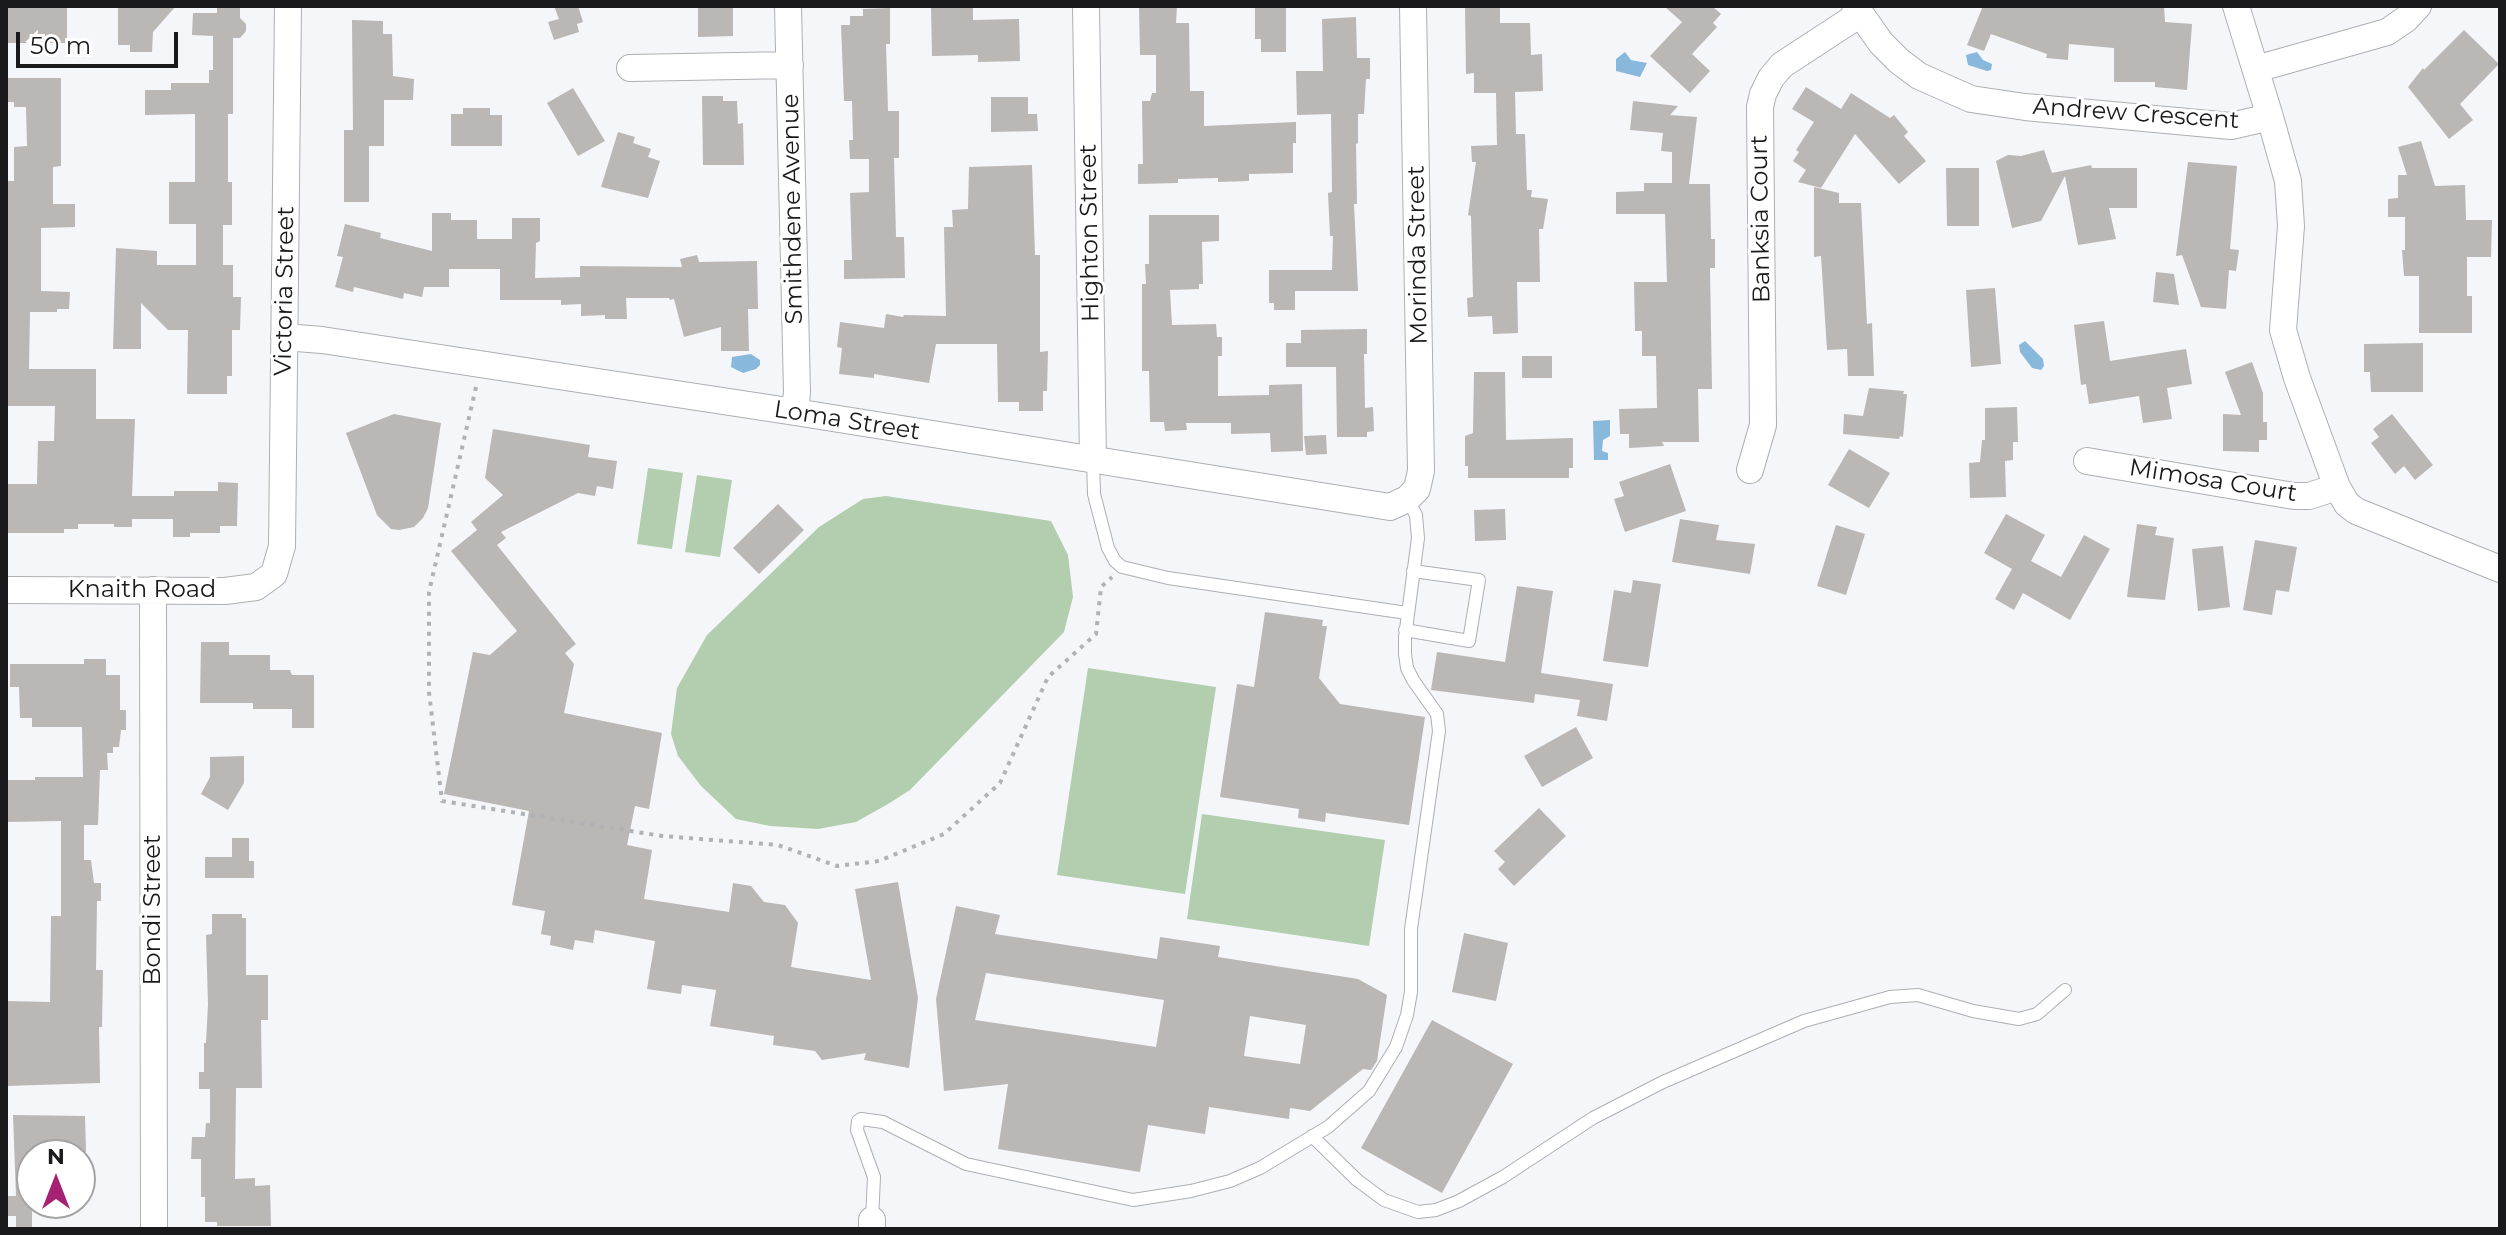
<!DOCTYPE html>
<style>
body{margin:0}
#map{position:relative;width:2506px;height:1235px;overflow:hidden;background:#f4f6fa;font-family:Montserrat,sans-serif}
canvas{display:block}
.frame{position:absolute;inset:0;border:8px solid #1a1a1c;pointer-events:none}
.north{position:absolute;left:16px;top:1139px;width:80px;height:80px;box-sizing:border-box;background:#fff;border:2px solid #a3a3a4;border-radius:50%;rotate:0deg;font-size:22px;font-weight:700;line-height:32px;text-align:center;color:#1a1a1c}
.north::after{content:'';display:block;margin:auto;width:28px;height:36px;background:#a42271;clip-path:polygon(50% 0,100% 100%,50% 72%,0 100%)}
.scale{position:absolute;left:16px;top:32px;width:162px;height:36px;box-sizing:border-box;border:4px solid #1a1a1c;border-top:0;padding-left:10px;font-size:24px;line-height:28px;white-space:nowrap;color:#1a1a1c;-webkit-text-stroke:6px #fff;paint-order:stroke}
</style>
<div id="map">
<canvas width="2506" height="1235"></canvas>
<div class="frame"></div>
<div class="north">N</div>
<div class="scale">50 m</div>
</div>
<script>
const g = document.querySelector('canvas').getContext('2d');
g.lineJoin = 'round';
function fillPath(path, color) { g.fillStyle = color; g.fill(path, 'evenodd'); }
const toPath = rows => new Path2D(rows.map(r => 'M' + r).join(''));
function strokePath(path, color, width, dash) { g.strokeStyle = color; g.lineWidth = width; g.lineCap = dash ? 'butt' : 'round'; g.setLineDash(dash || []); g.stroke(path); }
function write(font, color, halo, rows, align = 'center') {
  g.font = font + ' Montserrat,sans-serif'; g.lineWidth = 6; g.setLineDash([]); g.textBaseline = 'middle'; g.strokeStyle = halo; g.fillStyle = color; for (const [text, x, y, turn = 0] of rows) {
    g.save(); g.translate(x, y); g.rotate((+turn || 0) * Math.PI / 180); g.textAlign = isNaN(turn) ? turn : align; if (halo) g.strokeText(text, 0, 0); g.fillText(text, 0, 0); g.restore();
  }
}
const green = toPath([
 [648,468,683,473,672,549,637,544],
 [697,475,732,480,720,557,685,552],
 [886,496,1051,521,1068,555,1073,597,1064,632,910,790,888,804,856,822,818,829,770,826,736,819,701,786,678,756,671,734,677,688,707,635,819,527,863,499],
 [1088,668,1216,687,1185,894,1057,875],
 [1202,814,1385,840,1369,946,1187,919]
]);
const water = toPath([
 [1625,52,1631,60,1647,63,1640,77,1616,71,1616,59],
 [1977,52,1983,60,1992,64,1991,70,1987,71,1968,65,1966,55],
 [2025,341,2043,359,2044,366,2041,370,2032,368,2020,352,2019,345],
 [751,354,760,360,760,365,756,369,743,373,731,367,732,357],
 [1610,420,1610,436,1603,440,1602,451,1608,453,1608,460,1594,460,1593,421]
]);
const building = toPath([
 [8,6,67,6,67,43,8,43],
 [118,6,176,6,153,32,152,52,130,52,130,45,118,45],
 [217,6,240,6,240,18,246,24,246,31,240,38,233,38,233,114,228,114,228,182,232,182,232,225,223,225,223,265,233,265,233,297,241,297,240,330,232,330,232,376,227,376,227,394,187,394,188,330,168,330,141,303,141,349,113,349,116,248,157,251,157,265,196,265,196,224,169,224,169,182,195,182,195,114,145,115,145,90,171,90,171,83,209,83,209,70,213,70,213,36,192,35,193,13,217,13],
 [554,6,578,6,583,22,577,24,579,32,554,40,548,22,559,19],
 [698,6,733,6,733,36,698,37],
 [931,6,973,6,973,20,1019,19,1020,61,978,62,978,55,932,56],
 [1177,6,1176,23,1189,23,1190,91,1204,91,1204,126,1296,122,1296,143,1293,143,1293,173,1249,174,1249,181,1218,182,1218,178,1178,179,1178,183,1138,184,1138,164,1143,164,1142,101,1150,101,1152,93,1156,93,1156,55,1140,55,1139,7],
 [1255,6,1286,6,1286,52,1261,52,1261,39,1255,39],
 [1465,6,1500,6,1500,23,1530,23,1531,55,1542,54,1543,91,1515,92,1516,134,1525,134,1527,190,1532,190,1531,197,1548,199,1543,229,1539,229,1540,282,1517,282,1518,333,1493,334,1492,316,1468,317,1467,298,1473,297,1471,216,1468,215,1476,162,1472,162,1471,146,1497,145,1496,93,1474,93,1474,73,1466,74],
 [1664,6,1712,6,1721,14,1713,23,1717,27,1692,54,1710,71,1690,93,1650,56,1682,22],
 [1983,6,2164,6,2165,22,2192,24,2187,90,2155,87,2155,82,2114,82,2114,48,2069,44,2068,60,2046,58,2047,54,1991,34,1984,51,1967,45],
 [890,8,890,44,886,44,888,111,899,111,899,158,894,158,896,237,904,237,905,278,844,279,844,260,852,260,850,193,869,192,869,159,850,159,849,140,853,140,852,101,844,101,841,25,850,25,850,16,863,16,863,9],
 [1356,17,1357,58,1370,58,1370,79,1366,79,1364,114,1358,114,1358,143,1356,144,1357,204,1354,204,1358,291,1295,291,1295,310,1274,310,1274,303,1269,303,1269,270,1332,270,1333,236,1330,236,1328,193,1332,192,1331,114,1297,115,1296,71,1323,71,1322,19],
 [352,20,383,21,383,34,392,34,393,76,414,79,413,100,384,100,384,146,369,146,369,202,344,202,344,130,353,130],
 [2464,30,2499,64,2460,104,2473,120,2449,139,2408,87,2423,68,2424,70],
 [6,78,61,78,61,166,53,167,53,204,75,204,75,227,41,228,41,291,70,292,69,309,57,309,57,312,30,312,29,369,96,369,96,419,135,419,132,496,174,496,174,491,218,491,218,482,238,483,237,526,220,526,220,533,190,533,190,537,173,537,173,519,132,519,132,527,114,527,114,524,78,524,78,529,64,529,64,533,6,533,6,484,37,484,38,441,54,441,55,406,6,406,6,181,14,181,14,147,27,146,26,107,14,107,14,102,6,102],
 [1806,87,1841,109,1851,93,1890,118,1894,115,1908,132,1904,136,1926,161,1899,184,1855,134,1821,188,1798,182,1806,170,1793,161,1799,152,1796,150,1814,122,1792,109],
 [573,88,605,141,578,156,547,103],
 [702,96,723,96,723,101,737,101,738,124,743,123,744,165,703,165],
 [991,97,1028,97,1028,114,1037,114,1038,131,991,132],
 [1633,101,1678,106,1670,115,1697,117,1689,184,1710,184,1711,239,1715,239,1715,268,1710,268,1712,389,1698,389,1699,442,1662,442,1664,446,1629,448,1629,434,1620,434,1619,409,1657,408,1656,356,1642,356,1642,331,1635,331,1634,282,1667,282,1665,214,1616,214,1616,192,1644,191,1644,183,1672,183,1672,152,1661,151,1663,133,1630,130],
 [463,108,490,108,490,115,502,115,502,146,451,146,451,114,463,114],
 [618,132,635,137,633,143,651,149,648,157,660,161,648,198,601,187],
 [2421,141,2435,186,2465,185,2466,220,2492,220,2491,257,2467,257,2467,296,2472,296,2472,333,2419,333,2419,276,2404,276,2402,250,2405,250,2405,217,2388,217,2388,199,2398,198,2398,175,2407,175,2398,147],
 [2044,150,2052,173,2091,165,2092,168,2137,168,2137,208,2109,208,2116,239,2078,245,2065,176,2041,221,2012,228,1996,161,2008,155,2021,156],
 [2188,162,2237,166,2230,249,2239,250,2236,271,2229,270,2226,309,2201,307,2182,255,2176,256],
 [1032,165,1035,255,1040,255,1040,352,1048,351,1047,391,1043,391,1043,411,1019,411,1019,402,998,402,997,344,936,344,929,383,874,374,874,378,839,374,842,348,837,347,840,322,884,328,886,314,903,317,904,315,946,316,944,227,953,227,952,210,968,209,969,167],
 [1946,168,1979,168,1979,226,1947,226],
 [1814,187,1839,193,1839,203,1861,203,1867,324,1872,323,1874,376,1848,376,1847,349,1827,350,1821,256,1814,257],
 [432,213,451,213,451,220,477,220,477,239,512,239,512,218,540,218,540,241,536,243,535,278,580,277,580,266,682,267,680,259,697,255,699,262,757,261,758,309,748,309,749,351,721,351,721,327,684,337,674,299,670,300,669,298,626,298,627,319,605,319,605,315,581,316,581,304,561,305,561,300,500,300,500,269,449,269,449,287,424,287,422,297,404,293,403,299,354,287,353,292,335,287,343,257,337,256,345,224,381,233,380,238,432,251],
 [1149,215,1219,215,1219,241,1202,242,1203,284,1199,284,1199,289,1170,290,1172,325,1216,324,1217,337,1222,337,1222,356,1218,356,1218,396,1269,395,1269,385,1302,384,1303,451,1271,452,1270,433,1231,434,1231,423,1186,423,1187,430,1165,431,1164,422,1150,422,1149,371,1142,371,1142,284,1146,284,1145,264,1149,264],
 [2156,272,2174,274,2179,305,2153,302],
 [1995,288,2001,364,1971,367,1966,290],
 [2104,321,2110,361,2186,349,2192,384,2167,388,2172,419,2143,423,2139,396,2089,404,2086,384,2081,385,2074,325],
 [1367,329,1367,354,1364,354,1365,408,1373,407,1374,431,1367,432,1367,437,1337,437,1336,367,1286,367,1286,343,1301,343,1301,330],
 [2423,343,2423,392,2371,392,2370,372,2364,372,2364,344],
 [1522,356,1552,356,1552,378,1522,378],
 [2252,362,2263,393,2263,422,2267,422,2267,440,2259,440,2259,452,2223,451,2223,414,2241,415,2225,372],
 [1474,372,1505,372,1506,440,1573,438,1573,468,1569,468,1569,478,1468,478,1468,466,1465,466,1465,436,1473,433],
 [1869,388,1904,391,1903,394,1907,394,1903,437,1900,436,1899,439,1843,434,1844,414,1863,416],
 [2017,407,2018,442,2013,442,2013,460,2005,461,2006,497,1970,498,1969,463,1980,462,1982,440,1985,440,1985,408],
 [394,414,441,423,428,508,423,518,414,527,399,530,391,529,377,515,346,433],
 [2392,414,2433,465,2415,480,2404,466,2395,474,2371,443,2379,437,2373,429],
 [493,429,590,445,588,457,617,461,613,489,597,486,595,496,578,493,501,532,506,538,497,545,576,644,565,653,574,664,564,713,662,733,649,809,635,806,627,845,652,850,644,899,729,912,733,883,751,886,764,902,785,905,798,923,791,967,871,980,855,889,898,882,918,998,909,1068,864,1060,866,1053,822,1060,815,1051,773,1045,774,1036,710,1026,716,990,682,985,681,994,647,989,655,941,595,930,593,943,575,940,573,950,550,945,551,936,541,934,545,911,512,905,529,811,444,794,473,652,490,655,517,631,451,551,477,530,471,522,503,495,485,478],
 [1326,435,1327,454,1306,455,1304,436],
 [1849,449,1890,473,1869,508,1828,485],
 [1670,464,1686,511,1625,532,1614,499,1624,496,1619,482],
 [778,504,804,530,759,574,733,548],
 [1505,509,1506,540,1475,541,1474,510],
 [2006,514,2045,535,2031,561,2061,577,2084,535,2110,549,2070,620,2023,593,2014,610,1995,599,2012,569,1984,553],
 [1680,519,1719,525,1716,540,1755,544,1750,574,1672,562],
 [2137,524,2157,527,2155,535,2174,538,2165,600,2127,597],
 [1836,525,1865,534,1846,595,1817,586],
 [2255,540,2297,547,2289,592,2276,590,2272,615,2243,610],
 [2223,546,2230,607,2198,611,2192,549],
 [1633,580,1661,584,1648,667,1603,661,1614,590,1631,593],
 [1517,586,1553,591,1541,673,1613,684,1607,721,1577,716,1580,700,1535,694,1534,703,1431,690,1437,652,1505,662],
 [1265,612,1323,620,1322,626,1327,626,1319,678,1340,704,1425,717,1409,825,1326,813,1325,822,1298,818,1299,809,1220,797,1237,684,1254,687],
 [201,642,229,642,229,655,270,655,270,670,290,670,292,675,314,675,314,728,292,728,292,709,253,709,253,703,200,703],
 [84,659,106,659,106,675,120,675,120,710,126,710,126,730,121,730,119,747,113,747,113,753,107,753,108,770,100,770,98,825,84,825,84,860,91,860,94,883,101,883,101,901,97,901,96,970,103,970,102,1027,99,1027,100,1083,6,1086,6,1001,50,1002,51,916,61,916,61,821,6,822,6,780,35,780,35,777,83,777,82,727,32,727,32,718,20,718,19,687,10,687,10,664,84,664],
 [1576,727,1593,758,1542,787,1524,756],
 [244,756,244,783,228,810,201,794,210,777,210,757],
 [1539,808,1566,836,1514,886,1498,869,1505,862,1494,851],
 [232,838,249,838,249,861,254,861,254,878,205,878,205,857,232,857],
 [956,906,1000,915,995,934,1157,959,1160,937,1220,946,1218,957,1358,979,1387,995,1377,1061,1371,1070,1363,1069,1310,1111,1290,1108,1289,1119,1209,1107,1205,1134,1148,1125,1140,1172,998,1149,1008,1084,944,1091,936,999],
 [986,973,1164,1000,1156,1047,975,1020],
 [1250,1016,1306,1025,1300,1064,1244,1056],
 [212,914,242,914,242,918,246,918,246,975,268,975,268,1020,261,1020,262,1088,236,1088,235,1179,255,1178,255,1186,270,1185,271,1226,217,1226,217,1222,205,1222,205,1197,201,1197,201,1159,191,1159,192,1137,205,1137,206,1123,210,1123,210,1089,199,1089,199,1072,204,1072,204,1043,206,1043,208,1004,206,935,212,934],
 [1464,933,1508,943,1496,1001,1452,992],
 [1432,1020,1513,1064,1442,1193,1361,1148],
 [13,1115,85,1116,86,1152,32,1152,32,1229,16,1229,16,1216,6,1216,6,1196,16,1196]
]);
const path = toPath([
 [476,387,429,592,429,692,442,801,662,836,778,845,837,866,879,861,944,834,1000,783,1048,677,1096,634,1101,587,1112,577]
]);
const lane = toPath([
 [1093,460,1094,494,1102,525,1108,548,1115,561,1122,567,1168,578,1407,613],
 [1405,630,1469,641,1479,580,1413,571],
 [1312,1136,1357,1180,1384,1200,1418,1212,1436,1210,1459,1201,1503,1177,1593,1118,1663,1082,1804,1021,1890,997,1918,995,1973,1011,2019,1019,2037,1014,2065,990],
 [872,1220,874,1177,857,1130,858,1121,861,1119,883,1122,966,1164,1133,1200,1191,1191,1230,1181,1260,1168,1328,1127,1369,1091,1396,1047,1407,1015,1411,992,1411,929,1439,731,1437,714,1413,680,1407,668,1405,654,1405,637,1418,538,1416,515,1407,499]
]);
const street = toPath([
 [788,6,797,392,795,412],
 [1086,6,1093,460],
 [1855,6,1881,43,1899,61,1919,76,1971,99,2025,107,2231,126,2270,117,2288,181,2291,226,2283,330,2297,378,2337,487,2347,504,2356,511,2500,569],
 [2236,6,2270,117],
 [630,68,790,65],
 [2256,69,2387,32,2406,19,2418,6],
 [284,337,322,340,795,412,1390,507,1407,499,1417,489,1421,471,1413,6],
 [2087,461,2294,496,2309,496,2337,487],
 [1750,470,1763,425,1760,107,1763,94,1771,78,1782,65,1860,14],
 [6,590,225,591,256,587,274,574,282,546,288,6],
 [153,590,154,1229],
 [872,1220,872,1229]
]);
const streetNames = [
 ["Andrew Crescent",2136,114,4],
 ["Smithdene Avenue",793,209,-91],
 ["Banksia Court",1761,219,-91],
 ["Highton Street",1090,233,-91],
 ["Morinda Street",1418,255,-91],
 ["Victoria Street",285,291,-89],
 ["Loma Street",847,421,9],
 ["Mimosa Court",2213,481,9],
 ["Knaith Road",142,590],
 ["Bondi Street",153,910,-90]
];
fillPath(green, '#b2ceae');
fillPath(water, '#89b8dd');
fillPath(building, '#bab7b4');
strokePath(lane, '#adafb2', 14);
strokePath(street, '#adafb2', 28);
strokePath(path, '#b0b2b5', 4, [4, 6]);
strokePath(lane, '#fff', 12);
strokePath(street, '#fff', 26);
write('24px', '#1a1a1c', '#fff', streetNames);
</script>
